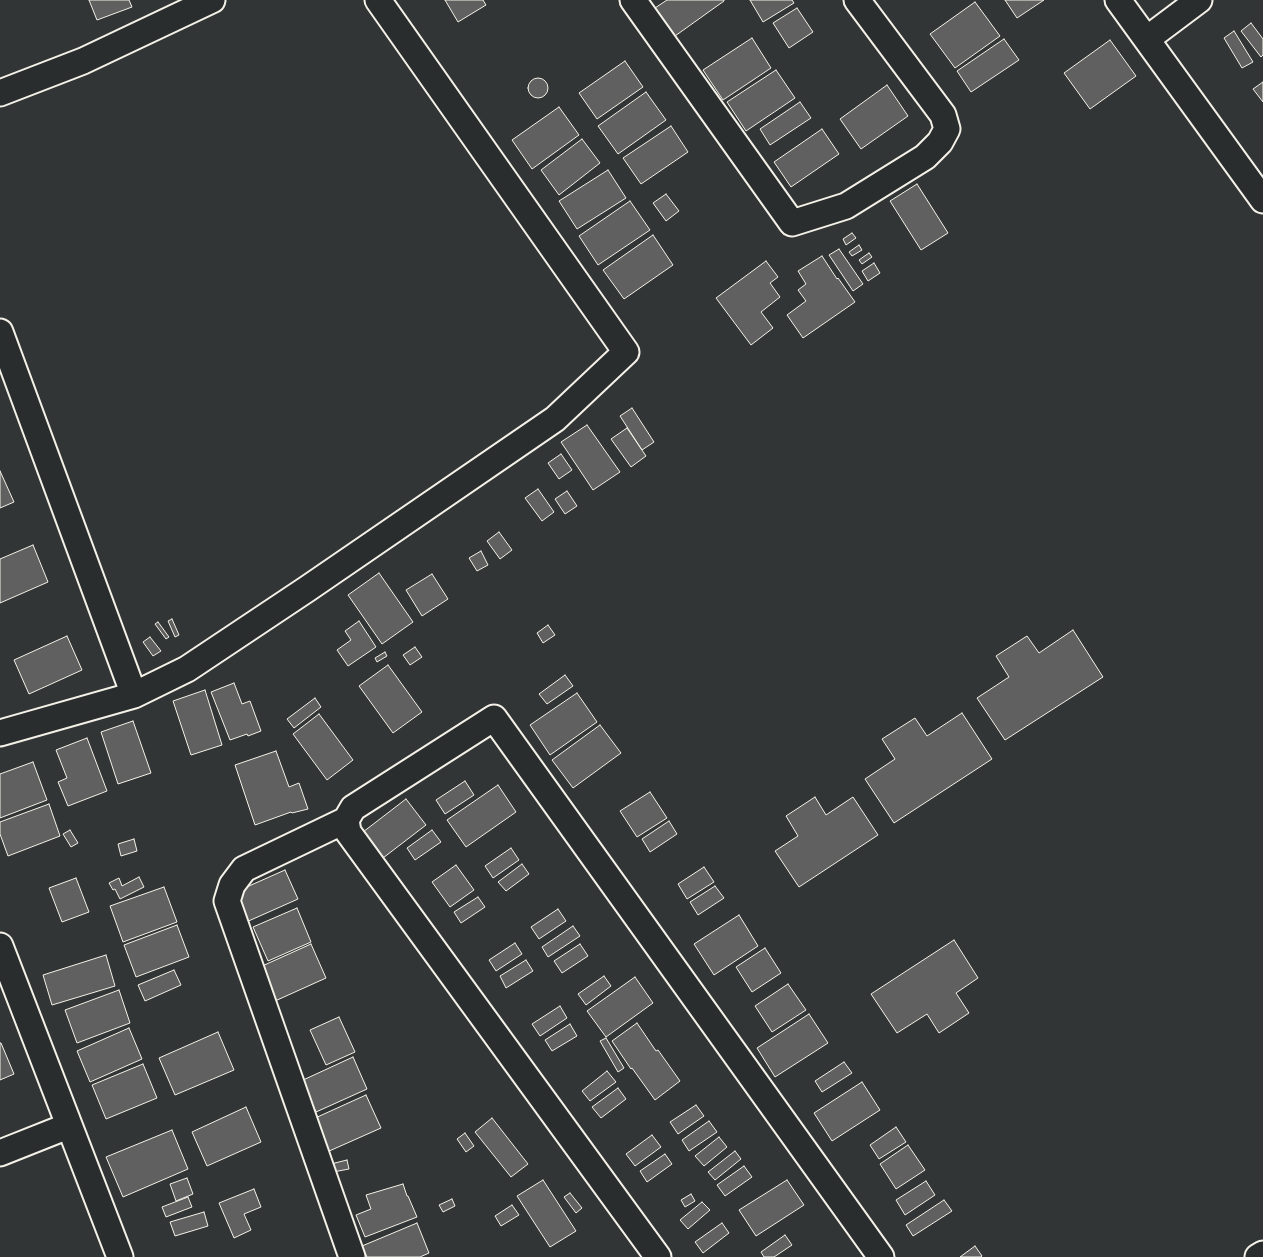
<!DOCTYPE html>
<style>
body{margin:0}
canvas{display:block;background:#323535}
</style>
<canvas width="1263" height="1257"></canvas>
<script>
const g = document.querySelector('canvas').getContext('2d');
g.lineJoin = 'round';
function fillPath(path, color) { g.fillStyle = color; g.fill(path, 'evenodd'); }
const toPath = rows => new Path2D(rows.map(r => 'M' + r).join(''));
function strokePath(path, color, width, dash) { g.strokeStyle = color; g.lineWidth = width; g.lineCap = dash ? 'butt' : 'round'; g.setLineDash(dash || []); g.stroke(path); }
const building = toPath([
 [89,0,129,0,132,7,97,20,89,0],
 [445,0,483,0,486,5,458,22,445,0],
 [667,0,724,0,724,1,675,36,655,8,667,0],
 [750,0,792,0,794,3,763,22,750,0],
 [1005,0,1044,0,1017,18,1005,0],
 [975,2,1000,36,955,68,930,34,975,2],
 [797,8,813,32,789,48,773,23,797,8],
 [1251,23,1263,39,1263,55,1261,57,1241,31,1251,23],
 [1234,31,1253,62,1242,68,1224,38,1234,31],
 [752,38,771,68,723,100,703,70,752,38],
 [1004,39,1019,60,971,92,957,71,1004,39],
 [1110,40,1136,76,1090,109,1064,73,1110,40],
 [625,61,643,87,597,119,579,93,625,61],
 [776,70,795,98,746,131,727,102,776,70],
 '528 88a10 10 0 1 1 20 0a10 10 0 1 1-20 0Z',
 [1263,82,1263,102,1253,89,1263,82],
 [887,85,908,116,861,149,840,119,887,85],
 [646,92,666,120,618,154,598,126,646,92],
 [800,102,811,118,770,145,760,129,800,102],
 [559,107,579,135,532,169,512,140,559,107],
 [671,126,688,152,641,184,623,158,671,126],
 [822,129,839,154,791,187,774,162,822,129],
 [582,139,600,163,559,195,541,170,582,139],
 [608,170,626,198,577,229,559,201,608,170],
 [917,184,948,233,921,250,890,201,917,184],
 [666,194,679,211,666,221,653,203,666,194],
 [630,201,650,230,598,265,579,236,630,201],
 [852,233,856,238,846,245,843,239,852,233],
 [653,235,673,265,624,299,603,270,653,235],
 [859,245,862,250,852,256,849,252,859,245],
 [839,249,863,284,853,291,829,255,839,249],
 [869,253,872,257,862,264,859,260,869,253],
 [822,256,837,279,838,278,855,302,803,338,787,315,806,301,798,290,806,284,798,271,822,256],
 [766,261,778,277,770,283,780,297,761,312,773,328,751,345,716,298,766,261],
 [874,263,880,273,868,281,862,271,874,263],
 [632,408,654,442,642,450,620,416,632,408],
 [587,425,620,472,593,490,561,442,587,425],
 [627,428,646,456,631,467,611,439,627,428],
 [561,454,572,470,559,479,548,463,561,454],
 [0,471,14,502,0,508,0,471],
 [538,489,554,512,542,521,525,498,538,489],
 [567,491,577,506,565,514,555,499,567,491],
 [499,532,512,550,500,559,487,541,499,532],
 [33,545,48,582,0,603,0,559,33,545],
 [481,551,488,565,477,571,469,558,481,551],
 [379,573,413,622,382,644,348,595,379,573],
 [432,574,448,599,422,616,406,590,432,574],
 [172,619,179,635,175,637,168,621,172,619],
 [359,621,376,647,348,666,337,650,351,640,345,631,359,621],
 [158,622,169,637,166,639,155,624,158,622],
 [548,625,555,635,543,643,537,633,548,625],
 [1073,630,1103,677,1005,740,977,698,1009,677,996,656,1027,636,1039,653,1073,630],
 [67,636,82,670,29,694,14,660,67,636],
 [150,637,161,651,153,656,143,642,150,637],
 [415,647,422,657,410,665,403,655,415,647],
 [385,652,387,656,377,662,375,658,385,652],
 [388,665,422,712,393,733,359,686,388,665],
 [565,675,573,686,547,704,539,694,565,675],
 [234,683,242,704,250,701,261,731,248,736,247,734,230,740,211,692,234,683],
 [205,690,222,745,191,755,173,701,205,690],
 [577,693,597,722,550,755,530,725,577,693],
 [315,698,321,707,294,728,287,719,315,698],
 [962,713,992,759,894,823,865,779,895,759,882,739,915,718,927,736,962,713],
 [319,714,353,760,327,780,293,734,319,714],
 [133,721,151,773,118,784,101,732,133,721],
 [600,725,621,753,573,788,552,760,600,725],
 [87,738,107,791,68,806,58,782,67,778,56,750,87,738],
 [276,751,289,787,299,783,308,809,292,813,291,812,255,825,235,765,276,751],
 [33,762,47,800,0,818,0,774,33,762],
 [465,781,474,795,445,814,436,800,465,781],
 [498,785,516,812,466,847,447,820,498,785],
 [650,792,667,818,637,837,620,811,650,792],
 [815,797,826,815,853,797,878,835,799,887,775,851,798,836,786,816,815,797],
 [406,799,426,825,383,858,363,832,406,799],
 [49,804,60,836,8,856,0,834,0,822,49,804],
 [669,821,677,834,650,852,642,839,669,821],
 [70,830,78,843,71,847,63,834,70,830],
 [432,830,441,842,415,860,407,848,432,830],
 [134,839,137,851,121,856,118,844,134,839],
 [511,848,519,860,493,878,485,866,511,848],
 [522,864,529,874,506,891,498,882,522,864],
 [456,865,474,890,450,907,432,882,456,865],
 [704,867,714,882,687,899,678,884,704,867],
 [285,870,298,899,244,923,231,894,285,870],
 [139,877,144,887,120,899,115,889,113,890,109,883,119,878,122,886,139,877],
 [76,878,89,912,62,922,49,888,76,878],
 [715,886,724,898,698,915,690,902,715,886],
 [164,887,177,922,123,942,110,906,164,887],
 [478,897,485,907,461,923,454,912,478,897],
 [297,908,311,942,268,961,253,927,297,908],
 [558,909,566,921,539,939,531,927,558,909],
 [739,915,758,946,714,975,694,944,739,915],
 [177,925,189,957,136,977,124,945,177,925],
 [573,926,580,936,548,957,542,947,573,926],
 [954,940,978,978,956,993,969,1013,939,1033,927,1014,897,1033,871,994,954,940],
 [515,943,522,954,496,971,489,960,515,943],
 [311,944,326,978,275,1001,260,967,311,944],
 [580,944,588,956,562,973,554,961,580,944],
 [765,948,781,973,752,992,736,967,765,948],
 [106,955,115,986,52,1005,43,975,106,955],
 [526,960,533,971,506,988,500,976,526,960],
 [174,970,181,985,145,1001,138,985,174,970],
 [604,976,611,986,586,1005,578,994,604,976],
 [635,977,653,1003,606,1037,587,1011,635,977],
 [788,984,806,1010,772,1032,755,1006,788,984],
 [119,990,130,1023,77,1043,65,1010,119,990],
 [560,1006,567,1018,540,1036,532,1024,560,1006],
 [809,1014,828,1043,775,1077,757,1048,809,1014],
 [339,1017,355,1052,326,1065,310,1030,339,1017],
 [637,1023,656,1051,658,1050,680,1081,655,1100,632,1068,631,1069,612,1041,637,1023],
 [570,1024,577,1036,552,1051,545,1040,570,1024],
 [129,1028,142,1059,90,1082,77,1051,129,1028],
 [218,1032,234,1070,175,1095,159,1058,218,1032],
 [606,1038,624,1068,618,1072,600,1041,606,1038],
 [0,1043,1,1043,14,1074,0,1080,0,1043],
 [353,1057,367,1089,316,1112,301,1081,353,1057],
 [844,1062,852,1073,822,1092,815,1081,844,1062],
 [143,1064,157,1098,106,1119,92,1085,143,1064],
 [607,1071,616,1082,590,1101,582,1091,607,1071],
 [862,1082,880,1110,832,1141,814,1113,862,1082],
 [618,1088,626,1099,601,1118,592,1107,618,1088],
 [366,1095,381,1128,327,1152,313,1119,366,1095],
 [696,1105,704,1116,678,1134,670,1122,696,1105],
 [246,1107,261,1142,207,1166,192,1132,246,1107],
 [492,1118,528,1164,511,1177,475,1132,492,1118],
 [709,1121,717,1132,689,1151,682,1140,709,1121],
 [896,1127,906,1142,879,1159,870,1145,896,1127],
 [172,1130,188,1169,123,1197,106,1157,172,1130],
 [465,1133,474,1146,466,1152,457,1139,465,1133],
 [652,1135,661,1147,635,1166,626,1154,652,1135],
 [719,1137,727,1147,704,1166,695,1156,719,1137],
 [908,1145,925,1170,896,1189,880,1164,908,1145],
 [735,1151,741,1159,715,1180,708,1172,735,1151],
 [665,1154,672,1164,647,1182,640,1171,665,1154],
 [347,1160,349,1169,333,1172,331,1164,347,1160],
 [744,1166,752,1177,725,1196,717,1185,744,1166],
 [187,1178,193,1194,176,1201,170,1184,187,1178],
 [543,1180,576,1231,550,1247,517,1196,543,1180],
 [787,1180,804,1205,756,1236,739,1210,787,1180],
 [926,1181,935,1195,905,1215,896,1200,926,1181],
 [403,1184,407,1196,408,1196,417,1217,365,1237,356,1215,371,1209,366,1195,403,1184],
 [254,1189,261,1207,244,1214,251,1230,234,1238,219,1203,254,1189],
 [570,1193,582,1208,576,1213,564,1197,570,1193],
 [691,1194,695,1201,685,1207,681,1200,691,1194],
 [188,1197,192,1207,166,1217,162,1207,188,1197],
 [452,1199,455,1206,443,1212,439,1205,452,1199],
 [944,1200,952,1211,913,1236,906,1225,944,1200],
 [702,1202,710,1210,688,1229,680,1220,702,1202],
 [512,1205,519,1215,501,1226,495,1216,512,1205],
 [204,1212,208,1226,175,1236,170,1222,204,1212],
 [417,1223,429,1253,420,1257,367,1257,362,1246,417,1223],
 [722,1223,729,1233,703,1253,695,1242,722,1223],
 [785,1235,792,1245,774,1257,764,1257,761,1252,785,1235],
 [975,1246,982,1256,981,1257,960,1257,975,1246]
]);
const minor = toPath([
 [633,0,792,223,846,206,925,157,940,142,947,129,943,115,857,0],
 [1118,0,1263,200],
 [1147,39,1199,0],
 [0,93,83,61,212,0],
 [0,332,134,695],
 [0,733,134,695,187,669,307,589,555,419,626,352,378,0],
 [346,820,244,869,232,885,227,901,352,1257],
 [0,946,120,1257],
 [0,1153,68,1126],
 [658,1257,348,832,346,820,353,808,494,718,881,1257],
 [1258,1257,1263,1254]
]);
fillPath(building, '#5f605f');
strokePath(building, '#f4f1e8', 1);
strokePath(minor, '#f4f1e8', 29);
strokePath(minor, '#2a2d2e', 25);
</script>
